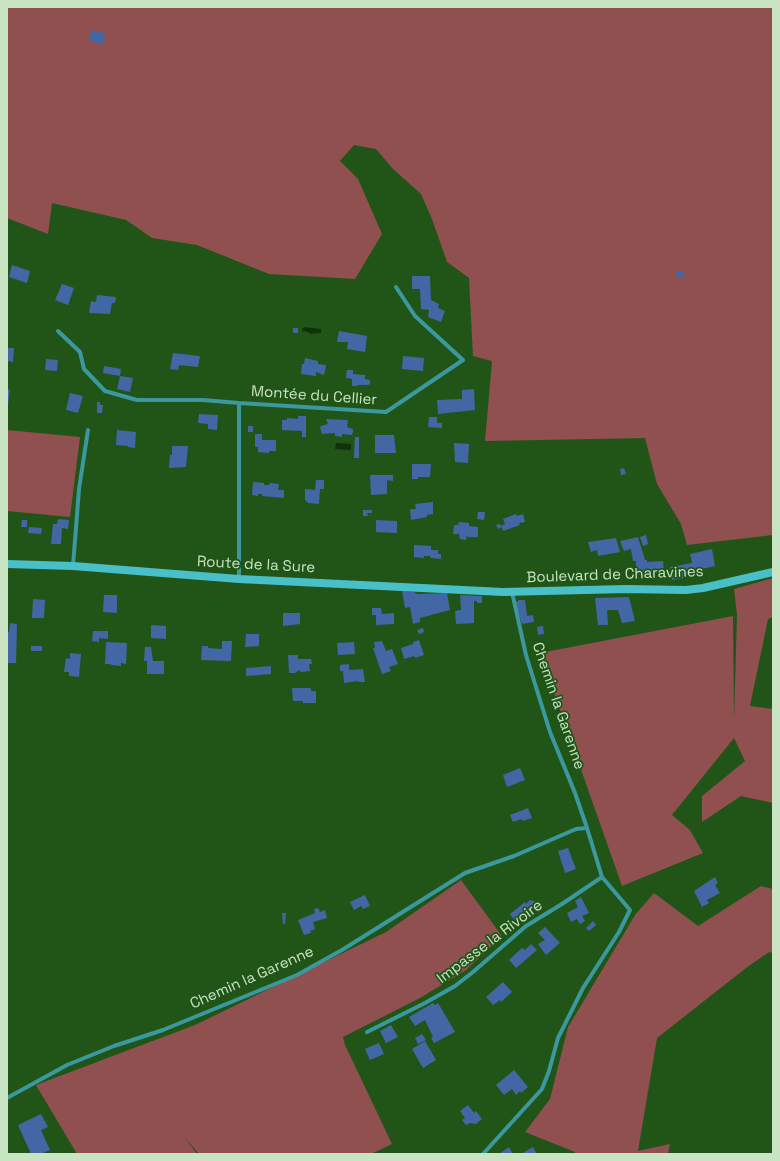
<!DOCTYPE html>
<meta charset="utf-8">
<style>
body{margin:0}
#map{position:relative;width:780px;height:1161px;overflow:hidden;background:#215518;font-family:"Space Grotesk",sans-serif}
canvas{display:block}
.frame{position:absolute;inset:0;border:8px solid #c8e4c3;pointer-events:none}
</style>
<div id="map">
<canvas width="780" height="1161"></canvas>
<div class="frame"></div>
</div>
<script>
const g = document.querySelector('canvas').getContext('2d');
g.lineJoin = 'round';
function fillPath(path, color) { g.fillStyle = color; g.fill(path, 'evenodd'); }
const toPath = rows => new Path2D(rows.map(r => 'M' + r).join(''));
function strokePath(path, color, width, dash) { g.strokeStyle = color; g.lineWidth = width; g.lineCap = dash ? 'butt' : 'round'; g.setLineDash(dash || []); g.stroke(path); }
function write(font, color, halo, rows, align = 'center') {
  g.font = font + ' "Space Grotesk",sans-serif'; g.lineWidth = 3.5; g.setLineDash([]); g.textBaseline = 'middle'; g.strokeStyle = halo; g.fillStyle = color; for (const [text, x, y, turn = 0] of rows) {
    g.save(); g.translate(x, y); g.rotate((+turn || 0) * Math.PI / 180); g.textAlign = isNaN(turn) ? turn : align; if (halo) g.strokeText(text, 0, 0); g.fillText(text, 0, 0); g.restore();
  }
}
const green = toPath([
 [7,7,773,7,773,535,687,545,681,524,657,484,645,438,485,441,492,361,473,356,469,278,447,262,432,219,421,194,393,169,376,149,354,145,340,161,358,179,382,234,355,279,269,274,197,245,152,238,126,220,52,203,48,234,7,218],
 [7,430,80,437,70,517,7,511],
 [773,578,773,617,768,619,750,706,773,709,773,803,741,796,702,822,702,796,745,761,734,738,672,815,690,830,703,853,622,886,540,653,733,616,734,720,737,615,734,589],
 [461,880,502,936,466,970,420,998,343,1037,345,1045,392,1144,371,1154,199,1154,185,1138,197,1154,77,1154,36,1085,195,1025,386,932],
 [761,886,773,889,773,953,769,952,746,968,657,1038,638,1151,670,1144,668,1154,575,1154,575,1152,525,1132,550,1099,568,1027,635,915,654,893,698,926]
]);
const water = toPath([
 [304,327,321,329,321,333,311,334,305,331,303,332,302,329],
 [336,443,351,444,351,450,335,449]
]);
const building = toPath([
 [92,30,106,34,102,45,89,40],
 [12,265,30,271,27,283,9,277],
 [676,271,683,271,683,277,677,278],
 [412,276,430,276,431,300,439,304,438,308,445,311,441,322,428,317,429,310,421,309,420,289,412,289],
 [62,284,74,288,68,305,55,300],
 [97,295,116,297,115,303,112,303,110,314,89,313,91,301,96,302],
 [293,328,298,328,298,333,293,333],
 [339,331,367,336,365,352,347,349,348,342,337,342],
 [7,348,14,348,13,362,7,361],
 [173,353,200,356,198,367,179,365,178,370,170,369],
 [403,356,424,358,423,371,402,369],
 [305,358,318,361,318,364,326,365,324,375,316,372,316,376,301,374,302,364,304,364],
 [46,359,58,360,57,371,45,370],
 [104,366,121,369,120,376,103,373],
 [347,370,353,370,353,374,365,375,365,379,370,380,370,384,368,385,358,385,357,386,352,386,352,379,346,378],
 [120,376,133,378,130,392,117,389],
 [7,389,10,390,8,405,7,405],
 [474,389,475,410,438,414,437,400,462,399,462,390],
 [70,393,83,396,78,413,66,410],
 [97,402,100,402,100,405,103,405,102,413,97,413],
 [199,414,218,415,217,430,208,429,208,424,198,423],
 [298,416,306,416,306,437,302,437,302,431,282,430,282,420,287,420,287,418,298,419],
 [429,417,437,417,437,423,442,423,442,428,428,427],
 [326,419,348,420,347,427,353,429,353,431,352,435,342,434,342,437,335,436,335,433,322,434,320,427,321,426,328,424],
 [248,426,253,426,253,432,248,432],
 [117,430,136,432,135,448,128,447,128,446,116,445],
 [255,434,262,434,262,440,276,440,276,451,269,451,269,453,258,452,258,447,255,447],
 [375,435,394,435,396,453,375,453],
 [355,437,359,437,359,458,354,458],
 [454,443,469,444,468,463,455,462],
 [172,446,188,446,186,467,169,468,170,455,172,455],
 [412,464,431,464,430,477,418,477,418,479,412,479],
 [624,468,626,474,621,475,620,469],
 [370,475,393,475,393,481,387,480,387,494,371,495],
 [316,480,324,480,324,489,320,489,319,504,308,503,305,500,305,489,315,490],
 [253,482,264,483,264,485,269,485,270,483,279,484,278,490,284,490,284,498,262,496,262,494,258,494,258,496,252,495],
 [433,502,433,514,427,515,427,517,411,520,410,509,416,509,415,504],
 [363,510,372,510,372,513,367,513,368,516,363,516],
 [478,512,485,512,484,520,477,519],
 [516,514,517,516,523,514,525,522,519,523,520,525,503,531,502,527,498,529,496,525,500,524,501,526,505,524,503,519],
 [58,519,69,520,68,529,62,528,61,544,51,544,53,524,57,524],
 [22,520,27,520,27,527,21,527],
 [376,520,397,521,397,533,376,532],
 [459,522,469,523,469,526,478,527,478,537,468,537,467,535,466,540,460,539,459,534,453,534,454,525,458,525],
 [29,527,42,528,41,534,28,533],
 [646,535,648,544,643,546,640,537],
 [638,537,645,560,647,560,647,562,663,561,664,573,636,575,636,561,633,561,631,549,624,551,620,541],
 [616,538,620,552,598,556,597,550,591,552,588,542],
 [414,545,431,546,431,550,438,550,438,554,441,554,441,559,431,558,430,556,424,556,424,558,414,557],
 [712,549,715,566,688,572,689,577,672,580,670,567,692,563,690,554],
 [402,591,414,592,417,594,447,593,450,610,420,618,420,622,413,624,410,607,405,608],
 [104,595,117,595,117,613,103,612],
 [460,595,482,596,482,603,477,603,477,601,474,601,474,623,456,624,455,611,461,610],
 [629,597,635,621,622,623,618,610,607,610,608,625,598,625,595,598],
 [33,599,45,600,44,618,32,618],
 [519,600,525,600,527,616,533,615,534,622,522,624,515,603],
 [372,608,381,608,382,614,394,613,394,624,376,625,376,615,372,615],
 [283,613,300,613,300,624,283,626],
 [10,623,17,624,16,663,8,663,7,659,7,632,9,632],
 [151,625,166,626,166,639,151,638],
 [543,626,544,634,538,635,537,627],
 [423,628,424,632,419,634,417,630],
 [93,631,108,631,108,639,99,638,99,642,92,641],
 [246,634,259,634,259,646,245,647],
 [419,640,424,655,415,658,414,656,404,659,401,648,413,644,413,642],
 [222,641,232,641,231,661,201,660,202,646,208,646,208,648,222,649],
 [382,641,386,651,392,649,398,664,389,667,391,671,382,674,373,648,375,648,374,642],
 [106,642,127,643,126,664,121,663,121,666,112,665,110,664,105,664],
 [354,642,355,654,338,655,337,643],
 [31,646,42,646,42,651,31,651],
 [145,647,151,647,153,661,164,661,164,674,147,674,147,661,144,661],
 [70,653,81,654,79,677,69,676,69,672,64,672,66,658,70,659],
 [288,655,298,655,298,659,311,659,312,664,309,664,310,671,301,672,299,670,295,673,289,673],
 [349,664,349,670,363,669,365,682,358,682,358,681,344,683,343,671,340,671,340,665],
 [271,666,271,674,246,676,246,668],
 [292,688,311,688,311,691,316,691,316,703,303,703,303,701,293,701],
 [520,768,525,780,507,787,503,775],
 [528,808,532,818,523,821,521,819,513,822,510,815],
 [568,848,576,869,565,873,558,851],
 [715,877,718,883,715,885,720,893,707,900,709,903,702,907,694,891],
 [365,895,370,906,363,909,361,906,354,910,350,902],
 [581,897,589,913,582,916,585,921,580,924,577,919,571,922,567,913,578,907,575,901],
 [530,900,541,903,517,923,510,914,525,902,526,904],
 [318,908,320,912,325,910,327,918,313,922,315,929,310,931,311,933,304,935,298,920,315,913,314,909],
 [282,913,286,913,285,924,283,924],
 [593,921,596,925,589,931,586,928],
 [545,927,560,943,546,955,538,944,545,940,538,933],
 [531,944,537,950,516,968,509,960,522,948,525,950],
 [503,982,512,992,501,1002,500,1000,493,1005,486,997],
 [433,1003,435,1005,438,1003,455,1032,434,1043,431,1038,433,1037,425,1020,415,1026,409,1017],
 [391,1025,398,1037,386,1043,380,1031],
 [422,1034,426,1040,418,1044,415,1038],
 [425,1041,436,1060,423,1068,412,1049],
 [379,1043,384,1054,370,1060,365,1049],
 [514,1070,528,1087,521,1093,520,1091,516,1095,512,1089,504,1095,496,1085],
 [468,1105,474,1113,476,1111,482,1119,476,1124,470,1123,466,1125,462,1120,465,1118,460,1111],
 [41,1114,48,1127,41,1130,50,1150,41,1154,31,1154,18,1125],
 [509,1147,513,1154,499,1154],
 [533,1147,537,1154,521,1154]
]);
const street = toPath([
 [58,331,80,352,84,369,105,391,137,400,203,400,239,403,239,579],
 [239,403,386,412,463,360,415,316,396,287],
 [73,566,79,489,88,430],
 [512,592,526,655,550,732,575,793,587,828],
 [367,1032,425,1003,455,986,473,972,526,926,562,904,602,877],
 [7,1098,67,1065,114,1046,163,1030,297,975,342,950,465,873,514,856,576,829,587,828,602,877,630,910,619,932,583,988,558,1038,549,1071,542,1089,483,1154]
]);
const secondary = toPath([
 [7,564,73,566,239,579,503,592,626,589,686,590,703,588,773,572]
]);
const streetNames = [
 ["Montée du Cellier",314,396,4],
 ["Route de la Sure",256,565,3],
 ["Boulevard de Charavines",615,575,-2],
 ["Chemin la Garenne",558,706,71],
 ["Impasse la Rivoire",490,942,-37],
 ["Chemin la Garenne",252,978,-24]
];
fillPath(green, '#8f504f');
fillPath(water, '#10340a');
fillPath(building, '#4366a5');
strokePath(street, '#3b989e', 4);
strokePath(secondary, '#49c0c7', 8);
write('15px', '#c8e4c3', '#215518', streetNames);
</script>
